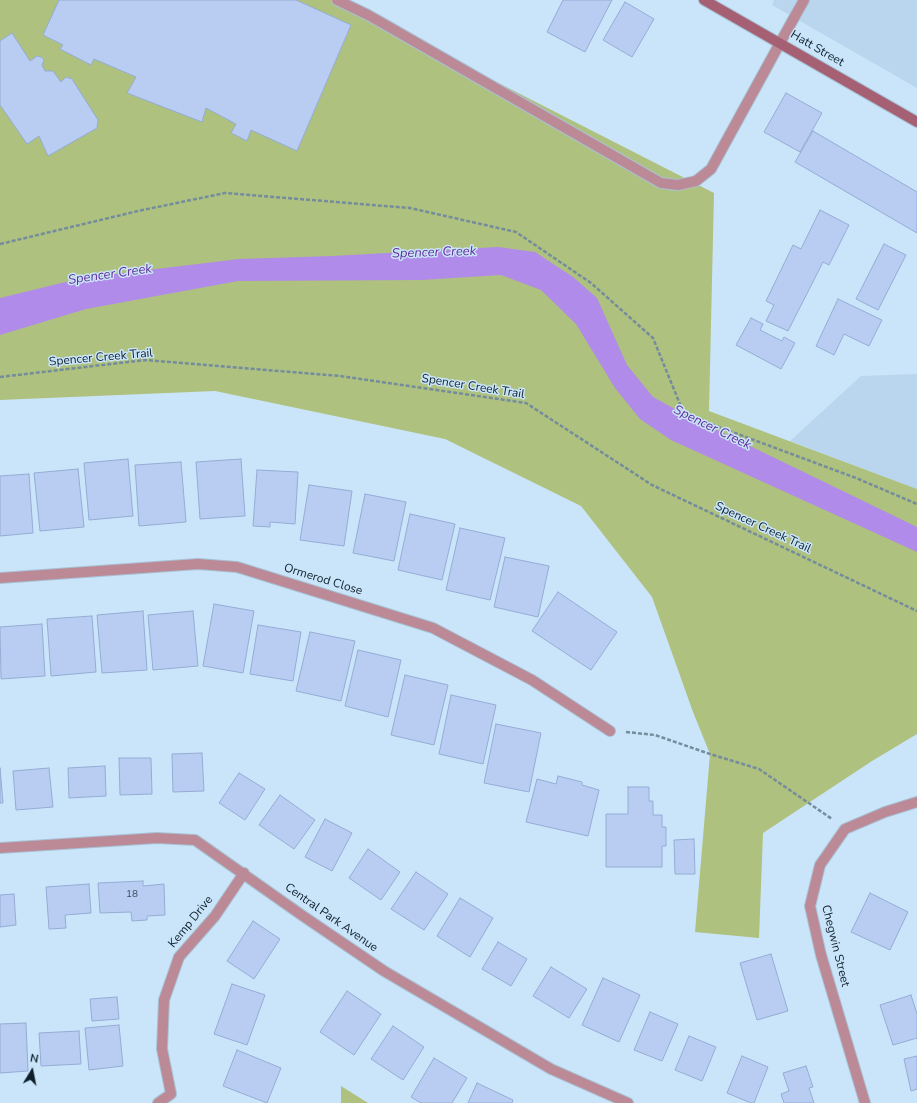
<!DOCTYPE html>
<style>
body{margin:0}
#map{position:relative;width:917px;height:1103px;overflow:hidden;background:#cae5f9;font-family:"Nunito Sans",sans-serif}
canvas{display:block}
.north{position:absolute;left:12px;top:1051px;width:40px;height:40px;-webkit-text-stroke:3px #cae5f9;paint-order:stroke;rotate:10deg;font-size:11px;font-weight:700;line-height:16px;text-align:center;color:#0f202c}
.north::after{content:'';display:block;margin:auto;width:14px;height:18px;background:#0f202c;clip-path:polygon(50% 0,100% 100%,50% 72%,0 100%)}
</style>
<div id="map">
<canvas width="917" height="1103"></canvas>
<div class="north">N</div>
</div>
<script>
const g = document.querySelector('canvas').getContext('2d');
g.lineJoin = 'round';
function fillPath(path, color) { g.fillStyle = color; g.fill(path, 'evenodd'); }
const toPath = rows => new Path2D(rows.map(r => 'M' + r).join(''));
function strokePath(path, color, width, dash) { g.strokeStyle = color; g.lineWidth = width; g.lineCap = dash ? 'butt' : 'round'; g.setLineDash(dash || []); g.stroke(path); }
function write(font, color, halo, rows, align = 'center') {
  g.font = font + ' "Nunito Sans",sans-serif'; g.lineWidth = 3; g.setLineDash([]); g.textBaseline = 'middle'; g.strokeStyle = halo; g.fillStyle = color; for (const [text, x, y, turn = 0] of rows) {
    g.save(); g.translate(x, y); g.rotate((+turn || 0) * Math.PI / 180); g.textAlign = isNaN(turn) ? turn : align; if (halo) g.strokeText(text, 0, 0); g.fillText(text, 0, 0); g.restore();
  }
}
const built = toPath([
 [774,0,917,0,917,88,772,5],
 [917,374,917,489,790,441,861,376]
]);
const green = toPath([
 [0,0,336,0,714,193,709,411,917,489,917,734,872,761,763,833,759,938,695,932,710,754,693,712,652,597,581,506,445,439,215,391,0,400],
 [341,1086,368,1103,341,1103]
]);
const water = toPath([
 [498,247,535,252,573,277,597,298,627,365,653,397,684,414,917,527,917,552,671,440,640,419,615,388,576,324,541,290,501,275,422,280,238,281,86,309,0,335,0,298,82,278,239,259,332,256]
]);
const building = toPath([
 [59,0,296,0,351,25,297,151,251,130,247,141,231,133,236,124,206,108,202,122,127,93,136,77,94,59,91,65,60,49,63,45,43,35,59,0],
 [563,0,612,0,585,52,547,32,563,0],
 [625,2,654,19,632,57,603,40,625,2],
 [12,33,30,61,37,56,41,57,44,60,42,65,45,71,53,71,61,82,66,77,72,79,98,120,97,128,48,156,39,136,27,144,0,105,0,41,12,33],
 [786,93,822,113,800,152,764,132,786,93],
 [813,131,917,192,917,233,795,162,813,131],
 [820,210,849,225,829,265,823,262,788,331,766,321,774,305,766,301,793,245,801,249,820,210],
 [884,244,906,255,878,310,856,299,884,244],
 [838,299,882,320,869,346,844,334,834,355,816,346,838,299],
 [751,318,763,324,760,330,782,341,784,337,795,343,781,369,736,345,751,318],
 [128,459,133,516,89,520,84,463,128,459],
 [241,459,245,516,200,519,196,462,241,459],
 [181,462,186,522,139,526,135,465,181,462],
 [78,469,84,527,40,531,34,473,78,469],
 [257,470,298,472,295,524,270,522,270,527,253,526,257,470],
 [29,474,33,533,0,536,0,476,29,474],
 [309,485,352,491,344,546,300,540,309,485],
 [365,494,406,502,394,561,353,553,365,494],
 [410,514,455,524,442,580,398,570,410,514],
 [460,528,505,538,490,600,446,590,460,528],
 [505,557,549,566,538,617,494,607,505,557],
 [558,592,617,632,591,670,532,631,558,592],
 [214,604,254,611,243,673,203,666,214,604],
 [143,611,147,670,102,673,97,615,143,611],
 [193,611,198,666,153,670,148,615,193,611],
 [92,616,96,672,51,676,47,619,92,616],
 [42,624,45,676,1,679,0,627,42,624],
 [258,625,301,632,293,681,250,674,258,625],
 [310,632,355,641,341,701,296,691,310,632],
 [358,650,401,660,388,717,345,706,358,650],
 [405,675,448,685,434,745,391,735,405,675],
 [451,695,496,705,483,764,439,754,451,695],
 [496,724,541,733,529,792,484,783,496,724],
 [202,753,204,791,173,792,172,754,202,753],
 [119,758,151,758,152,794,120,795,119,758],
 [105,766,106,796,69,798,68,768,105,766],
 [0,768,3,803,0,803,0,768],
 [49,768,53,807,16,810,13,771,49,768],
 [239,773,265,789,245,820,219,803,239,773],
 [558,776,582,782,582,785,599,790,588,836,526,822,537,779,556,784,558,776],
 [628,787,649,787,649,801,653,801,653,815,662,815,662,827,666,827,666,846,662,846,662,867,606,867,606,814,628,814,628,787],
 [280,795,315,820,294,849,259,825,280,795],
 [325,819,352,833,332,871,305,857,325,819],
 [694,839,695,874,675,874,674,840,694,839],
 [368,849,400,872,381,900,349,878,368,849],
 [416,872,448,894,424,930,391,909,416,872],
 [143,881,143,886,164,884,165,915,147,916,147,920,132,921,131,912,100,913,98,883,143,881],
 [89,884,91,913,65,915,66,928,49,929,46,887,89,884],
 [870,893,908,912,890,950,851,932,870,893],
 [14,894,16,925,0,927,0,895,14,894],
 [460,898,493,918,470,957,437,936,460,898],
 [253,921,280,939,254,979,227,961,253,921],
 [498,942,527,959,511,986,482,969,498,942],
 [771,954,788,1011,757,1020,740,963,771,954],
 [551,967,587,989,569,1018,533,996,551,967],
 [603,978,640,995,619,1042,582,1025,603,978],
 [232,984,265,995,247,1045,214,1034,232,984],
 [347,991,381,1014,354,1055,320,1032,347,991],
 [911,995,917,1014,917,1038,893,1045,880,1005,911,995],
 [117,997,119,1019,92,1021,90,999,117,997],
 [650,1012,678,1024,662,1061,634,1050,650,1012],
 [26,1023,28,1071,0,1073,0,1024,26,1023],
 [119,1025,123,1066,89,1070,85,1028,119,1025],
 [393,1026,424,1047,403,1080,371,1059,393,1026],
 [79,1031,81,1064,41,1066,39,1033,79,1031],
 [689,1036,716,1047,702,1081,675,1070,689,1036],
 [237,1050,281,1068,267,1103,223,1086,237,1050],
 [742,1056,768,1067,754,1103,751,1103,727,1093,742,1056],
 [917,1056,917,1089,911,1091,904,1059,917,1056],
 [434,1058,467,1078,452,1103,421,1103,411,1097,434,1058],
 [806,1066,813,1087,809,1088,814,1103,784,1103,781,1094,789,1091,783,1073,806,1066],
 [477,1083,513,1100,512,1103,468,1103,477,1083]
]);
const path = toPath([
 [0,244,138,211,225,193,410,208,516,232,591,283,653,338,684,414,856,478,917,504],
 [0,377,145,360,340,376,526,403,652,485,917,611],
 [626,732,655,735,710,754,759,769,832,819]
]);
const lane = toPath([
 [337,0,368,15,384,24,661,183,678,185,696,181,711,169,780,43]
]);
const street = toPath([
 [780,43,804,0],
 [0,578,198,564,237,567,433,628,532,680,610,731],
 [0,848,157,838,195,840,303,916,384,971,551,1069,628,1103],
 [158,1103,171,1094,162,1049,164,1000,179,957,215,916,244,873],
 [865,1103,821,955,810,906,820,865,845,829,885,812,917,802]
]);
const secondary = toPath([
 [704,0,917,122]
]);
const numberNames = [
 ["18",132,895]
];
const streetNames = [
 ["Hatt Street",817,49,30],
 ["Spencer Creek Trail",101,358,-5],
 ["Spencer Creek Trail",473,387,9],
 ["Spencer Creek Trail",763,528,25],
 ["Ormerod Close",323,580,17],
 ["Central Park Avenue",331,918,35],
 ["Kemp Drive",191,922,-51],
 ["Chegwin Street",835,946,76]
];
const waterNames = [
 ["Spencer Creek",434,253,-2],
 ["Spencer Creek",110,275,-8],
 ["Spencer Creek",712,428,26]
];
fillPath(built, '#b9d6ee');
fillPath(green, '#aec17f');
fillPath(water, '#b08be9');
fillPath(building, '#b8cdf1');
strokePath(building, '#94acd6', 1);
strokePath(lane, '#a8c2d4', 12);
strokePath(street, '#a8c2d4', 12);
strokePath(secondary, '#a8c2d4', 12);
strokePath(path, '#758c9c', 2.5, [4, 2]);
strokePath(lane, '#bc8a97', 10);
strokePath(street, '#bc8a97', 10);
strokePath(secondary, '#a66074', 10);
write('10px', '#394b5d', null, numberNames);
write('12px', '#0f202c', '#cae5f9', streetNames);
write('italic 13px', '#602c99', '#cae5f9', waterNames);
</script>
